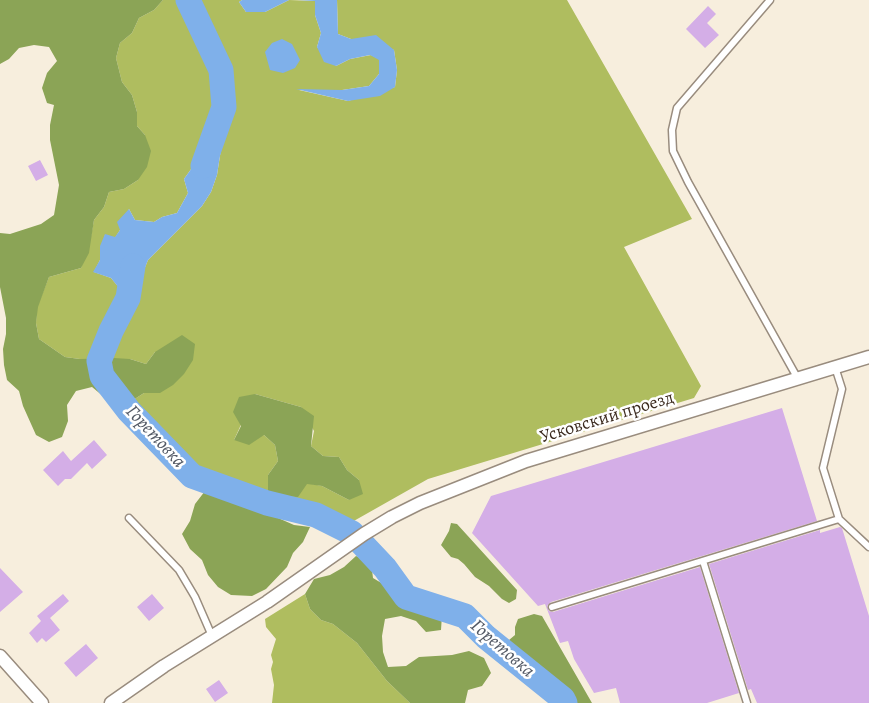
<!DOCTYPE html>
<meta charset="utf-8">
<style>
body{margin:0}
canvas{display:block;background:#f7eedd}
</style>
<canvas width="869" height="703"></canvas>
<script>
const g = document.querySelector('canvas').getContext('2d');
g.lineJoin = 'round';
function fillPath(path, color) { g.fillStyle = color; g.fill(path, 'evenodd'); }
const toPath = rows => new Path2D(rows.map(r => 'M' + r).join(''));
function strokePath(path, color, width, dash) { g.strokeStyle = color; g.lineWidth = width; g.lineCap = dash ? 'butt' : 'round'; g.setLineDash(dash || []); g.stroke(path); }
function write(font, color, halo, rows, align = 'center') {
  g.font = font + ' Alegreya,serif'; g.lineWidth = 5; g.setLineDash([]); g.textBaseline = 'middle'; g.strokeStyle = halo; g.fillStyle = color; for (const [text, x, y, turn = 0] of rows) {
    g.save(); g.translate(x, y); g.rotate((+turn || 0) * Math.PI / 180); g.textAlign = isNaN(turn) ? turn : align; if (halo) g.strokeText(text, 0, 0); g.fillText(text, 0, 0); g.restore();
  }
}
const green = toPath([
 [163,0,242,0,239,2,246,12,265,12,289,0,315,1,315,15,321,33,317,47,336,66,350,59,371,55,379,59,379,74,369,86,342,90,299,90,348,101,395,87,397,70,394,50,351,39,338,34,337,0,567,0,692,219,624,247,701,386,694,398,428,479,352,522,348,522,336,513,281,501,210,475,169,444,130,402,144,393,160,393,155,352,146,364,130,359,80,359,65,357,39,339,36,323,37,307,49,277,81,268,91,236,94,220,104,207,109,192,124,189,138,180,145,135,137,126,137,112,132,95,122,82,116,58,120,43,132,33,139,18,154,10],
 [224,130,217,175,211,192,202,206,148,260,131,302,111,278,94,272,100,260,105,235,115,238,120,230,129,209,135,220,154,222,162,217,177,213,188,193,184,179,194,165,204,144,205,137,219,134],
 [255,394,301,407,314,431,311,446,323,456,339,457,347,470,359,480,349,500,322,486,268,475,278,461,275,445,264,435,234,440],
 [305,594,310,609,321,620,333,624,357,643,387,681,410,703,272,703,274,685,271,669,273,662,271,655,276,639,266,627,265,619]
]);
const forest = toPath([
 [0,0,163,0,154,10,139,18,132,33,120,43,116,58,122,82,132,95,137,112,137,126,145,135,151,151,147,167,138,180,124,189,109,192,104,207,94,220,89,253,81,268,49,277,38,307,36,323,39,339,65,357,80,359,114,358,130,359,146,364,155,352,182,335,195,344,193,360,184,374,173,385,160,393,144,393,130,402,115,406,92,387,76,391,67,405,68,421,62,437,49,442,36,435,23,406,19,391,7,380,4,365,3,349,6,334,6,318,0,287,0,233,10,234,41,224,54,215,59,185,50,140,50,125,54,105,47,103,42,88,47,73,57,61,49,47,34,45,19,48,9,59,0,64],
 [255,394,301,407,314,416,311,446,323,456,339,457,347,470,359,480,363,494,349,500,322,486,307,484,298,497,283,496,268,491,268,475,278,461,275,445,264,435,249,445,234,440,241,426,233,412,239,397],
 [205,491,221,493,235,501,251,506,294,525,310,527,303,542,293,553,287,567,266,589,252,596,231,595,218,587,208,575,202,560,190,549,182,534,190,521,195,504],
 [451,523,457,524,517,590,516,599,509,603,502,599,489,586,475,577,464,564,458,559,451,557,441,545,449,531],
 [356,556,371,562,373,578,413,602,428,606,442,615,441,630,426,632,416,621,401,616,385,619,382,636,383,652,388,667,406,666,419,657,452,655,469,651,484,658,491,673,482,686,468,690,465,703,410,703,387,681,357,643,333,624,321,620,310,609,305,594,314,579,330,575,344,567],
 [534,614,542,616,592,703,571,703,543,670,529,663,509,640,515,635,515,627,518,619]
]);
const water = toPath([
 [242,0,289,0,265,12,246,12,239,2],
 [298,0,337,0,338,34,351,39,376,35,394,50,397,70,395,87,380,96,348,101,296,89,342,90,369,86,379,74,379,60,370,55,350,59,336,66,324,62,317,47,321,33,315,15,315,1],
 [282,39,292,44,300,60,295,68,283,73,270,70,265,52,272,43],
 [224,129,217,175,211,192,202,206,148,260,131,303,111,278,93,272,100,260,100,246,105,234,115,237,120,230,117,222,129,209,135,220,154,222,162,217,177,213,188,193,184,179,194,165,204,144,204,136,219,134]
]);
const river = toPath([
 [188,0,221,70,224,107,203,166],
 [133,266,128,298,111,331,99,361,102,376,129,411,192,476,267,503,316,515,352,533,385,568,406,597,465,616,486,637,563,699,565,703]
]);
const building = toPath([
 [708,6,716,14,707,23,719,35,705,48,686,29],
 [40,160,48,175,36,181,28,166],
 [782,408,817,521,551,602,547,606,549,611,553,612,700,567,739,693,707,703,620,703,616,688,594,693,574,659,568,641,560,643,545,604,538,606,472,533,491,496],
 [94,440,107,455,92,469,87,463,71,479,65,479,58,486,43,470,63,451,71,461],
 [840,527,842,528,869,616,869,703,757,703,751,689,748,690,709,564,820,530,820,533],
 [0,568,23,592,0,612],
 [63,594,69,601,50,618,60,630,46,642,42,638,37,643,29,633,41,621,37,616],
 [152,594,164,608,149,621,137,607],
 [86,644,98,658,76,677,64,663],
 [219,680,228,693,215,702,206,689]
]);
const service = toPath([
 [770,0,677,108,672,130,673,151,688,182,798,379],
 [129,518,179,570,195,597,212,636],
 [839,519,869,547],
 [703,561,747,703],
 [552,607,839,519,823,468,842,389,835,367]
]);
const minor = toPath([
 [0,656,42,703],
 [111,703,164,666,267,602,364,534,392,517,420,503,526,461,869,357]
]);
const streetNames = [
 ["Усковский проезд",607,418,-17]
];
const waterNames = [
 ["Горетовка",155,437,47],
 ["Горетовка",502,649,41]
];
fillPath(green, '#afbd5f');
fillPath(forest, '#8ba456');
fillPath(water, '#7fb0ea');
strokePath(river, '#7fb0ea', 25);
fillPath(building, '#d4aee7');
strokePath(service, '#998c7e', 9);
strokePath(minor, '#998c7e', 15);
strokePath(service, '#fff', 6);
strokePath(minor, '#fff', 12);
write('18px', '#3b2a1e', '#fff', streetNames);
write('italic 19px', '#535965', '#fff', waterNames);
</script>
